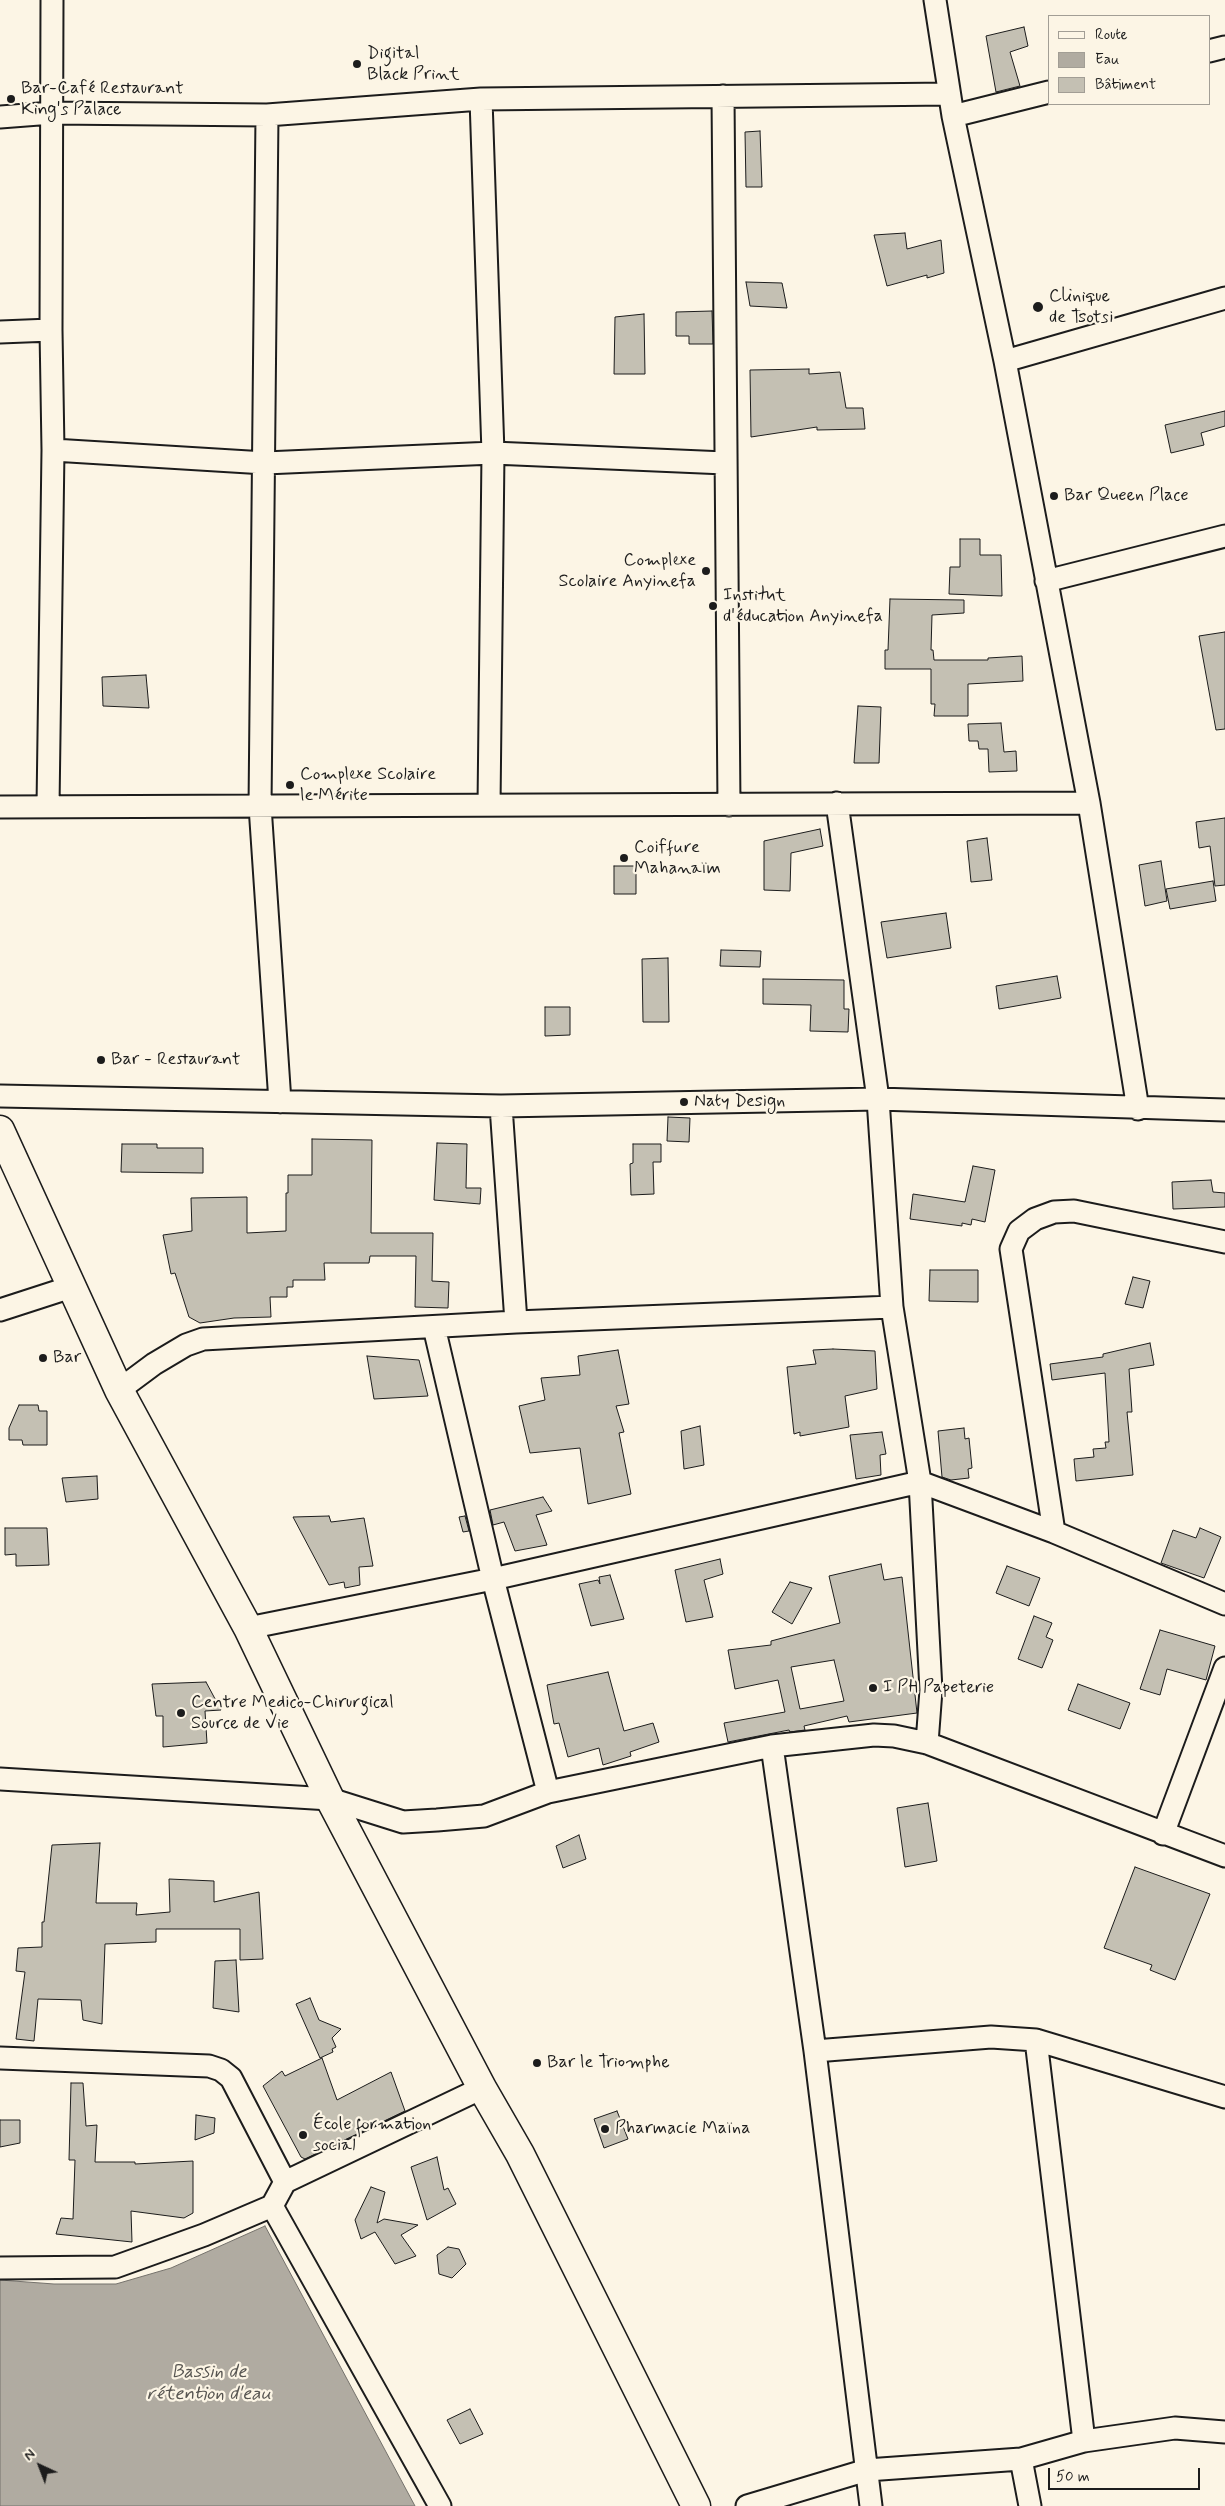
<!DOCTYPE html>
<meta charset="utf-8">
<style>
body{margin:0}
#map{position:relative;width:1225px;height:2506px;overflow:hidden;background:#fcf5e5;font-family:Mynerve,sans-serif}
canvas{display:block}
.legend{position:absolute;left:1048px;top:15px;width:162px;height:90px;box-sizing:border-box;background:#fcf5e5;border:1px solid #a29e95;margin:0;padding:6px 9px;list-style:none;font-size:15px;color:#1c1c1c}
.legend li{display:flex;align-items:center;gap:10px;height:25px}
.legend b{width:25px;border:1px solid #a29e95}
.north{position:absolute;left:15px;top:2441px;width:50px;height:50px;-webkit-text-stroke:4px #fcf5e5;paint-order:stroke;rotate:317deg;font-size:14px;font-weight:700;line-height:20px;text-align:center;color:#1c1c1c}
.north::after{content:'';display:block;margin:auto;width:18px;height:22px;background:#1c1c1c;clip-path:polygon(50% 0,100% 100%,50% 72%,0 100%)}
.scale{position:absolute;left:1048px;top:2468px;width:152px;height:22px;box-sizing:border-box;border:2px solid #1c1c1c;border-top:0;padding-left:6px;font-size:15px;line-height:18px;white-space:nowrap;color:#1c1c1c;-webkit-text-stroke:4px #fcf5e5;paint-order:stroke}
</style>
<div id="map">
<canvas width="1225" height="2506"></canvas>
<ul class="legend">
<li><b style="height:6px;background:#fcf5e5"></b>Route</li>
<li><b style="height:14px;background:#b0aba1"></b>Eau</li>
<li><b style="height:14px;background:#c4c0b3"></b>Bâtiment</li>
</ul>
<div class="north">N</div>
<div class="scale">50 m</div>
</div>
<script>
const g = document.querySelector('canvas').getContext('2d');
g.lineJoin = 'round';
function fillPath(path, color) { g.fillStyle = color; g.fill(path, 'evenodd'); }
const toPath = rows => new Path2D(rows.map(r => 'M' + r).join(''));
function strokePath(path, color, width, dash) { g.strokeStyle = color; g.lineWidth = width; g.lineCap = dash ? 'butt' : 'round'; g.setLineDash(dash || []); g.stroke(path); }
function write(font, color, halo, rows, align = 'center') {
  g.font = font + ' Mynerve,sans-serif'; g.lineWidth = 4.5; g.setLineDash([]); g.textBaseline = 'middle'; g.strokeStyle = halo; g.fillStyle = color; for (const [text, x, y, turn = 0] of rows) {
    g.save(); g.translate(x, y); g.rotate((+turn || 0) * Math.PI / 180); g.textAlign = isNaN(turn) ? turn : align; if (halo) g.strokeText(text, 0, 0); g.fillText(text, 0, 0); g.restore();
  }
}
const water = toPath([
 [265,2226,415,2506,0,2506,0,2280,54,2284,116,2284,171,2268,265,2226]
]);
const building = toPath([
 [1024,27,1028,46,1010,52,1020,86,996,92,986,36,1024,27],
 [760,131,762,187,746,187,745,132,760,131],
 [905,233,907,249,941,240,944,273,927,278,927,275,887,286,874,235,905,233],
 [746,282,782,283,787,308,750,306,746,282],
 [712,311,713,344,689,344,689,336,676,336,676,312,712,311],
 [644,314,645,374,614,374,615,317,644,314],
 [809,369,809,374,840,372,846,408,863,408,865,429,817,430,817,427,751,437,750,370,809,369],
 [1225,411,1225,426,1201,433,1204,445,1171,453,1165,425,1225,411],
 [960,539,980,539,980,555,1001,555,1002,596,949,594,950,567,960,567,960,539],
 [890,599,964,600,964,613,932,615,931,650,933,650,934,660,988,660,988,658,1022,656,1023,681,968,684,968,716,934,716,935,704,931,704,931,669,885,669,885,650,888,650,890,599],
 [1225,632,1225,729,1216,730,1199,636,1225,632],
 [146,675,149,708,103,706,102,677,146,675],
 [858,706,881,707,879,763,854,763,858,706],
 [1001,723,1004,752,1016,751,1017,771,989,772,988,749,979,749,978,741,969,741,968,724,1001,723],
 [1225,818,1225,885,1215,886,1210,846,1199,848,1196,822,1225,818],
 [820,829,823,846,791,853,790,891,764,890,764,841,820,829],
 [987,838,992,880,971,882,967,841,987,838],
 [1161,861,1167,901,1145,906,1139,865,1161,861],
 [614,866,636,866,636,894,614,894,614,866],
 [1213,881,1216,901,1170,909,1166,889,1213,881],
 [946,913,951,948,887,958,881,922,946,913],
 [721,950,761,951,760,967,720,966,721,950],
 [668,958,669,1022,643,1022,642,959,668,958],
 [1057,976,1061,998,999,1009,996,986,1057,976],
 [763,979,844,980,844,1009,849,1009,848,1032,810,1031,811,1005,763,1004,763,979],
 [545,1007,570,1007,570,1035,545,1036,545,1007],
 [668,1117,690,1118,689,1142,667,1141,668,1117],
 [312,1139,372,1140,371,1233,433,1233,432,1281,449,1282,448,1308,415,1307,416,1256,370,1256,369,1263,324,1263,325,1280,293,1280,293,1287,287,1287,287,1297,270,1297,271,1317,234,1318,200,1323,189,1317,175,1273,171,1274,163,1235,192,1231,191,1198,247,1197,247,1233,286,1231,286,1193,288,1193,288,1175,312,1175,312,1139],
 [437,1143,467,1144,466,1188,481,1188,480,1204,434,1200,437,1143],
 [122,1144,157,1144,157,1148,203,1148,203,1173,121,1172,122,1144],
 [633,1144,661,1144,661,1162,653,1162,654,1194,631,1195,630,1164,633,1163,633,1144],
 [973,1166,995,1170,985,1222,972,1219,971,1225,962,1223,962,1226,910,1219,913,1194,965,1202,973,1166],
 [1211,1180,1213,1192,1225,1193,1225,1207,1173,1209,1172,1182,1211,1180],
 [930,1270,978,1270,978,1302,929,1301,930,1270],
 [1133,1277,1150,1281,1143,1308,1125,1304,1133,1277],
 [1150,1343,1154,1365,1129,1369,1132,1412,1127,1412,1133,1475,1076,1481,1074,1459,1094,1457,1093,1449,1106,1448,1105,1442,1109,1442,1105,1373,1052,1380,1050,1364,1103,1357,1103,1354,1150,1343],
 [833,1349,875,1351,877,1389,845,1396,849,1427,800,1436,800,1432,794,1434,787,1367,816,1364,813,1350,833,1349],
 [618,1350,629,1404,616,1406,624,1432,619,1433,631,1494,588,1504,580,1448,530,1453,519,1406,545,1400,541,1378,580,1375,578,1356,618,1350],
 [367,1356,419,1360,428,1396,374,1399,367,1356],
 [19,1405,38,1405,39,1411,47,1411,47,1445,23,1445,22,1440,9,1440,9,1428,19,1405],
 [700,1426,704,1465,684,1469,681,1431,700,1426],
 [964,1428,965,1439,969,1438,972,1468,968,1469,969,1478,951,1480,942,1477,938,1431,964,1428],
 [882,1432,886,1454,880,1455,881,1475,856,1479,850,1435,882,1432],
 [97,1476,98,1499,66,1502,62,1478,97,1476],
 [543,1497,552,1511,536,1515,547,1545,515,1551,504,1522,493,1525,490,1510,543,1497],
 [329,1516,331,1522,364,1518,373,1566,359,1567,360,1585,345,1588,344,1582,329,1585,293,1517,329,1516],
 [465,1516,469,1531,463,1532,459,1517,465,1516],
 [5,1528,47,1528,49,1565,16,1566,16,1554,5,1555,5,1528],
 [1200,1528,1221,1537,1204,1578,1161,1563,1173,1530,1196,1538,1200,1528],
 [720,1559,723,1574,704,1580,713,1617,686,1622,675,1570,720,1559],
 [881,1564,884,1580,902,1577,917,1713,849,1722,847,1716,804,1726,805,1730,790,1732,789,1730,728,1742,724,1723,785,1712,778,1680,735,1689,728,1650,771,1645,771,1641,840,1623,829,1576,881,1564],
 [834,1660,844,1701,800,1709,791,1667,834,1660],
 [1007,1566,1040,1578,1029,1606,996,1593,1007,1566],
 [610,1575,624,1619,591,1626,579,1584,598,1580,600,1584,599,1577,610,1575],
 [790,1582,812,1588,792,1624,772,1612,790,1582],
 [1034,1616,1052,1623,1046,1637,1053,1640,1042,1668,1018,1659,1034,1616],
 [1160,1630,1215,1646,1206,1680,1167,1669,1160,1695,1140,1689,1160,1630],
 [608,1672,624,1731,653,1723,659,1742,630,1752,631,1756,603,1765,599,1748,568,1757,559,1723,554,1724,547,1685,608,1672],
 [206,1682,221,1710,205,1711,207,1743,163,1747,163,1716,156,1716,152,1684,206,1682],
 [1078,1684,1130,1703,1120,1729,1068,1710,1078,1684],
 [928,1803,937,1861,905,1867,897,1808,928,1803],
 [579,1835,586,1859,563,1868,556,1846,579,1835],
 [100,1843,96,1903,137,1903,136,1915,170,1912,169,1879,214,1881,214,1902,259,1892,263,1959,240,1960,240,1929,156,1929,156,1942,105,1944,102,2024,83,2020,81,2000,38,1999,34,2041,16,2039,25,1972,16,1971,18,1948,42,1947,42,1922,44,1922,52,1845,100,1843],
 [1135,1867,1210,1894,1175,1980,1150,1970,1152,1965,1104,1948,1135,1867],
 [236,1960,239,2012,213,2008,215,1961,236,1960],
 [310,1998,319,2020,341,2029,332,2038,336,2047,332,2049,333,2052,320,2058,296,2004,310,1998],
 [322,2058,337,2100,391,2072,405,2111,305,2159,301,2157,263,2086,282,2071,285,2076,322,2058],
 [71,2083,83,2083,86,2126,97,2125,95,2162,135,2162,135,2164,193,2161,193,2213,184,2218,131,2211,132,2242,56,2234,61,2218,73,2219,75,2160,69,2160,71,2083],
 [617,2111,628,2139,604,2148,594,2119,617,2111],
 [196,2115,215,2118,214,2133,195,2140,196,2115],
 [0,2120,20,2120,20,2143,0,2147,0,2120],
 [437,2157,444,2190,448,2188,456,2204,427,2220,411,2167,437,2157],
 [371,2187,385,2192,377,2223,384,2219,418,2225,401,2235,416,2256,395,2264,375,2232,361,2239,355,2220,371,2187],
 [448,2247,459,2249,466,2264,452,2278,439,2274,437,2255,448,2247],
 [470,2409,483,2434,460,2444,447,2420,470,2409]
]);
const minor = toPath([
 [935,0,953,116,1005,361,1089,803,1138,1109],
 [1209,51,1225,47],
 [723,96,729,805],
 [481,99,493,453,489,805],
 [267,115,260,806,280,1102],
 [953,116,1049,92],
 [0,117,52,113,267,115,481,99,949,94],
 [0,332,51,330],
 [1005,361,1225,298],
 [53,450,265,463,493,453,725,463],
 [1046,581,1225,536],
 [837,803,878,1099,892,1307,920,1482,931,1690,927,1743],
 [48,806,53,450,51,330,52,0],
 [0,807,1089,803],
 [0,1096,501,1106,878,1099,1225,1110],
 [501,1106,516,1322],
 [0,1310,71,1287],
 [434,1327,493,1579,548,1792],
 [119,1390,154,1364,186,1345,203,1339,516,1322,892,1307],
 [1054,1532,1011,1249,1019,1231,1035,1219,1054,1212,1074,1211,1225,1242],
 [248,1628,493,1579,920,1482,1054,1532,1225,1604],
 [772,1746,815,2051,871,2506],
 [0,1779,330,1799,403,1822,437,1820,484,1816,548,1792,772,1746,874,1735,894,1736,927,1743,1225,1856],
 [1163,1834,1225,1668],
 [1036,2040,1084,2441],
 [815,2051,991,2037,1036,2040,1225,2097],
 [0,2058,209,2066,221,2070,231,2078,285,2182],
 [272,2206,440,2506],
 [0,2268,115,2267,204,2235,272,2206,285,2182,482,2088],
 [1021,2459,1030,2506],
 [747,2506,867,2470,1021,2459,1084,2441,1175,2428,1225,2432]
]);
const tertiary = toPath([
 [0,1130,119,1390,248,1628,330,1799,482,2088,520,2154,696,2506]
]);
const markers = [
 [357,64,5,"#1c1c1c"],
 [11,99,5,"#1c1c1c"],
 [1038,307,6,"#1c1c1c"],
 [1054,496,5,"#1c1c1c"],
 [706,571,5,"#1c1c1c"],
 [713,606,5,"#1c1c1c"],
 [290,785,5,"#1c1c1c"],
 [624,858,5,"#1c1c1c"],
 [101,1060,5,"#1c1c1c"],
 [684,1102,5,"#1c1c1c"],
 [43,1358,5,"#1c1c1c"],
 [873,1688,5,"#1c1c1c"],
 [181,1713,5,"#1c1c1c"],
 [537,2063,5,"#1c1c1c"],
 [605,2129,5,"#1c1c1c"],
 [303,2135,5,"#1c1c1c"]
];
const poiNames = [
 ["Digital",367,54],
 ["Black Print",367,75],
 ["Bar-Café Restaurant",21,89],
 ["King's Palace",21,110],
 ["Clinique",1049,297],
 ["de Tsotsi",1049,318],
 ["Bar Queen Place",1064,496],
 ["Complexe",696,561,"right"],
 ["Scolaire Anyinefa",696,582,"right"],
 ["Institut",723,596],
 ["d'éducation Anyinefa",723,617],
 ["Complexe Scolaire",300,775],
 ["le Mérite",300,796],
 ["Coiffure",634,848],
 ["Mahanaïm",634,869],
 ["Bar - Restaurant",111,1060],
 ["Naty Design",694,1102],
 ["Bar",53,1358],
 ["I PH Papeterie",883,1688],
 ["Centre Medico-Chirurgical",191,1703],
 ["Source de Vie",191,1724],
 ["Bar le Triomphe",547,2063],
 ["École formation",313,2125],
 ["social",313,2146],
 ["Pharmacie Maïna",615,2129]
];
const waterNames = [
 ["Bassin de",209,2373],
 ["rétention d'eau",209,2395]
];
fillPath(water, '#b0aba1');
strokePath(water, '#75726c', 1);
fillPath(building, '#c4c0b3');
strokePath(building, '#1c1c1c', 1);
strokePath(minor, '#1c1c1c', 25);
strokePath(tertiary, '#1c1c1c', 31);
strokePath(minor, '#fcf5e5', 21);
strokePath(tertiary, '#fcf5e5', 28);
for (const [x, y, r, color] of markers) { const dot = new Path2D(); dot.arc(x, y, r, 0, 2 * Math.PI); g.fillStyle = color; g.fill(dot); strokePath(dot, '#fcf5e5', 2); }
write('18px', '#1c1c1c', '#fcf5e5', poiNames, 'left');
write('italic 19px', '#575551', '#fcf5e5', waterNames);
</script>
